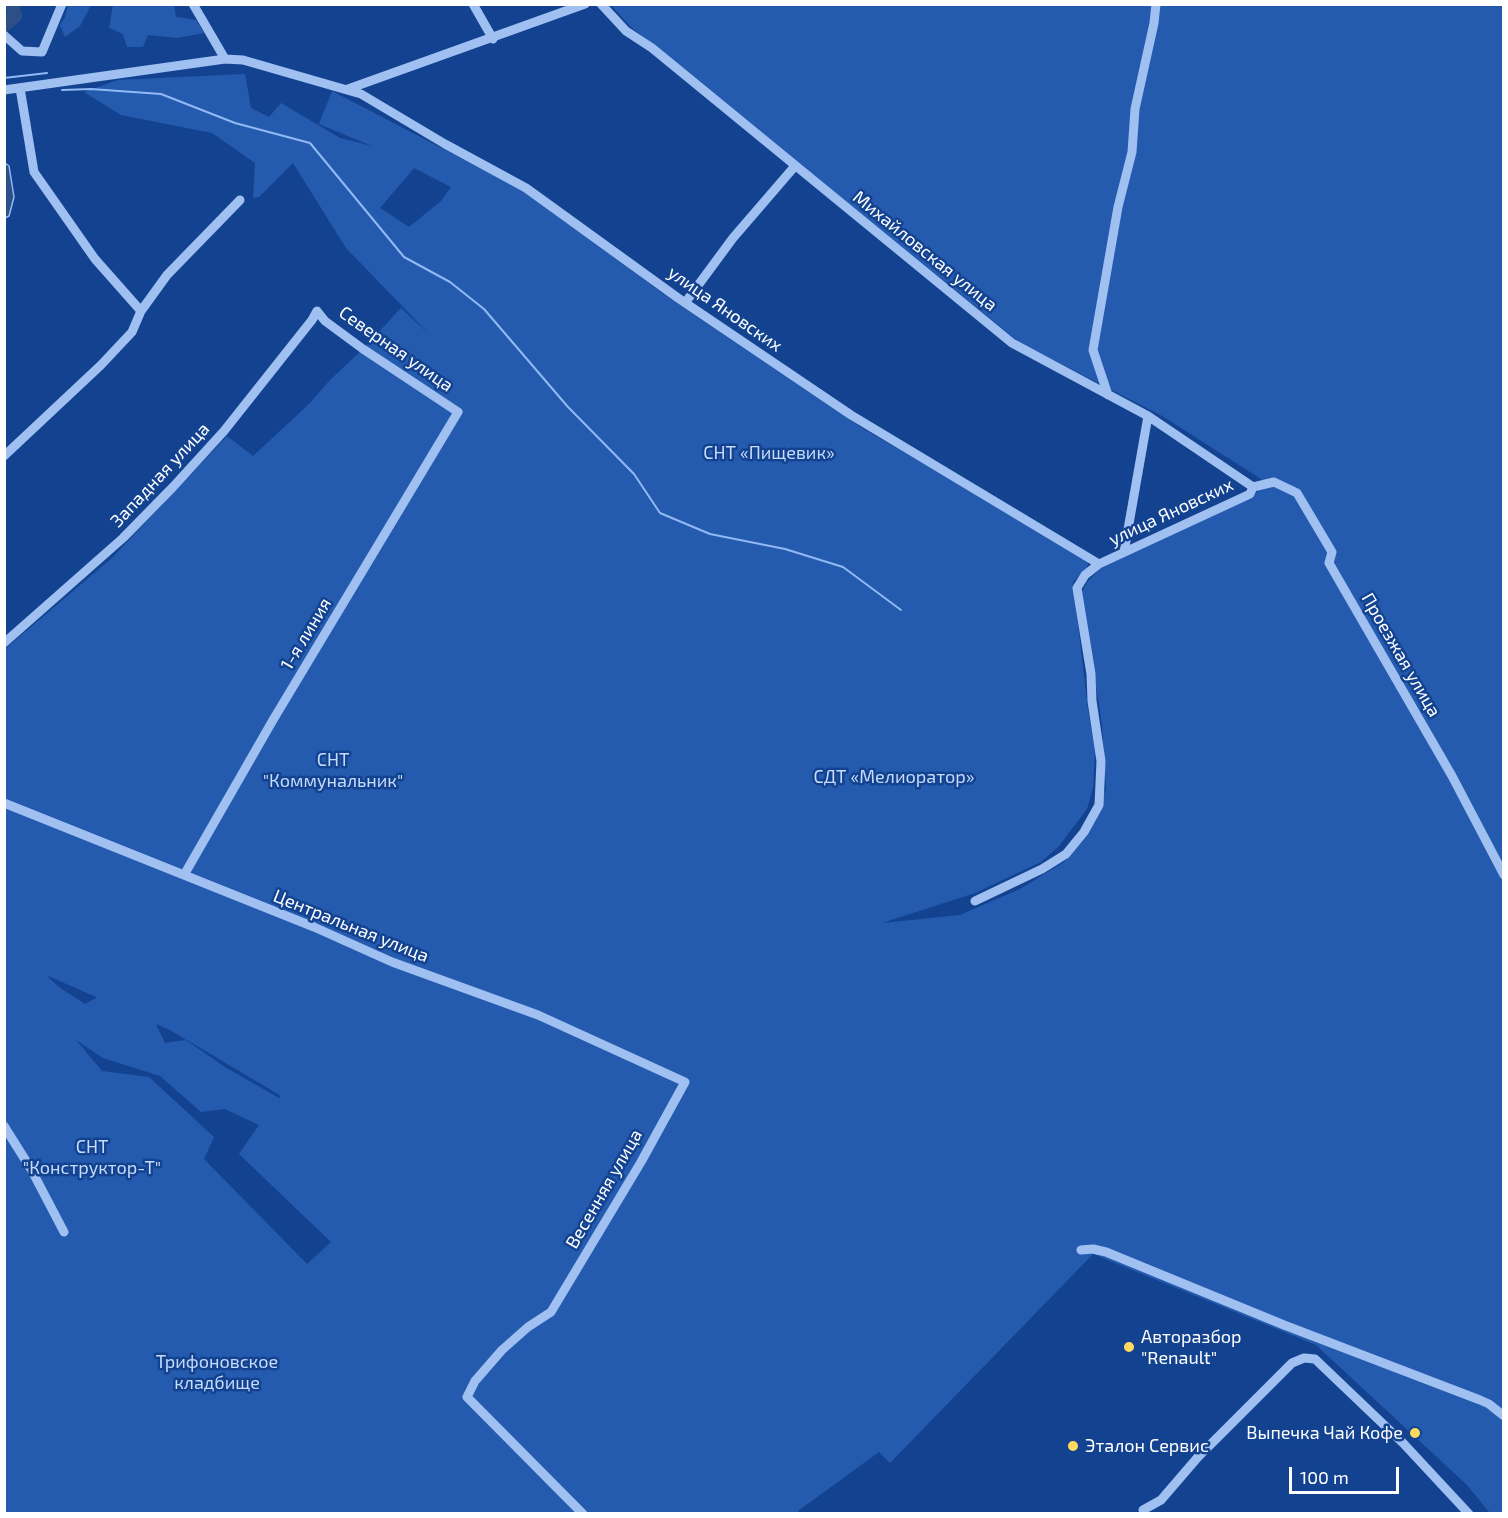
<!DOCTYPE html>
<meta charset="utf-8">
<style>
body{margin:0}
#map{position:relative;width:1508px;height:1518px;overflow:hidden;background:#134390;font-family:"Exo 2",sans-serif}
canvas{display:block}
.frame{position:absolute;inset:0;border:6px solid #fff;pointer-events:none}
.scale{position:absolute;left:1289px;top:1467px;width:110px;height:27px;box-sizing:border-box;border:3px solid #fff;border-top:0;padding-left:8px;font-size:18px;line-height:21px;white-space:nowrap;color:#fff;-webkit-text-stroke:4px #134390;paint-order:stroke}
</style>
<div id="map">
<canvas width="1508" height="1518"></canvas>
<div class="frame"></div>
<div class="scale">100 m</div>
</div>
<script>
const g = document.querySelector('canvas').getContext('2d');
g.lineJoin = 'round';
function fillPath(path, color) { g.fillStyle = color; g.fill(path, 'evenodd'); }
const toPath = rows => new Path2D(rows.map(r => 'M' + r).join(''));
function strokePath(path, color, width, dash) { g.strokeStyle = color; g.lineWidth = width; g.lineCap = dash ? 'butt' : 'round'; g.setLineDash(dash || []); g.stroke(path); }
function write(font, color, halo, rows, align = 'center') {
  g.font = font + ' "Exo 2",sans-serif'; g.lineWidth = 5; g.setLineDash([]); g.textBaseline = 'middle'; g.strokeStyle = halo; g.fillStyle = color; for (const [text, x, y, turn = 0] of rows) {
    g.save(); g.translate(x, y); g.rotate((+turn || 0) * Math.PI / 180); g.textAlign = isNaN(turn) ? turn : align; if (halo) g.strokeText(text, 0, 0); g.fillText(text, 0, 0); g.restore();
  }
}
const green = toPath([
 [68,5,91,5,80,26,65,37,60,25,65,17],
 [113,5,174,5,176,17,196,20,204,33,177,38,148,35,143,47,127,47,123,34,109,28],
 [611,5,1503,5,1503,1513,1490,1513,1467,1485,1316,1345,1093,1254,890,1463,879,1452,798,1511,799,1513,5,1513,5,649,113,557,227,436,253,456,309,404,330,380,363,349,401,308,431,336,346,248,293,163,259,197,253,198,255,163,212,133,121,115,84,92,118,80,245,74,251,108,269,117,281,103,340,138,372,146,319,124,332,91,530,194,662,293,862,428,1089,560,1087,568,1073,582,1088,710,1095,751,1093,788,1087,809,1059,846,1041,862,975,893,882,923,960,915,1020,889,1064,862,1094,823,1106,789,1102,725,1082,592,1087,582,1101,568,1254,496,1264,481,1164,417,1019,342,631,27],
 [414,168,451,187,441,201,409,227,380,208],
 [46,975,96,997,96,998,85,1004,59,987],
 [156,1024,170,1030,186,1040,165,1043],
 [76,1040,103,1058,160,1076,201,1112,225,1109,259,1125,239,1154,331,1242,307,1264,204,1159,214,1137,149,1077,102,1071],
 [186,1040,187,1040,281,1096,279,1098,225,1067]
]);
const water = toPath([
 [5,163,9,166,14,197,9,216,5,218,5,163]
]);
const stream = toPath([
 [4,78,47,73],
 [62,90,91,89,161,94,235,123,310,143,404,257,450,282,484,309,568,407,634,474,660,513,710,534,785,549,843,567,901,610]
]);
const river = toPath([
 [4,25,15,16,12,4]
]);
const minor = toPath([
 [193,4,225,59],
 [473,4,493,39],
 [601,4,626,31,652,48,1012,343,1148,416,1253,487],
 [4,35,22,51,42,52,62,4],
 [20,88,34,172,95,259,141,311],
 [348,89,585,4],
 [4,90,225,59,243,60,361,94,445,144,526,188,678,298,851,415,1099,564,1250,494,1253,487],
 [685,303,733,238,795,166],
 [1108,395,1093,350,1118,207,1132,152,1135,109,1154,23,1156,4],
 [4,456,101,365,132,332,141,311,167,275,240,200],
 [1253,487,1274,482,1297,493,1332,552,1329,563,1452,776,1504,875],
 [1124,552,1148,416],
 [4,643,123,538,173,487,224,431,312,320,317,311,325,321,363,349,458,412,273,720,184,875],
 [4,803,314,927,392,962,538,1015,685,1082,641,1162,551,1312,528,1327,502,1350,475,1381,467,1397,583,1514],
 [975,901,1042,869,1066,854,1084,832,1099,805,1101,761,1092,701,1091,674,1077,588,1085,575,1099,564],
 [4,1126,31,1169,64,1232],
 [1081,1250,1093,1249,1106,1252,1284,1325,1480,1400,1489,1404,1504,1416],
 [1143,1510,1161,1500,1198,1457,1292,1363,1304,1358,1315,1359,1403,1443,1469,1514]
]);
const markers = [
 [1129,1347,6,"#ffda5f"],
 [1415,1433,6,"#ffda5f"],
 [1073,1446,6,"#ffda5f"]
];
const streetNames = [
 ["Михайловская улица",925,251,39],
 ["улица Яновских",725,309,35],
 ["Северная улица",396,349,35],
 ["Западная улица",160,475,-47],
 ["улица Яновских",1171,512,-25],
 ["1-я линия",306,634,-59],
 ["Проезжая улица",1401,655,60],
 ["Центральная улица",351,926,22],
 ["Весенняя улица",604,1189,-60]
];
const parkNames = [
 ["СНТ «Пищевик»",769,453],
 ["СНТ",333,760],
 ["\"Коммунальник\"",333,781],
 ["СДТ «Мелиоратор»",894,777],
 ["СНТ",92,1147],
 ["\"Конструктор-Т\"",92,1168],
 ["Трифоновское",217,1362],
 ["кладбище",217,1383]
];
const poiNames = [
 ["Авторазбор",1141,1337],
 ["\"Renault\"",1141,1358],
 ["Выпечка Чай Кофе",1403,1433,"right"],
 ["Эталон Сервис",1085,1446]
];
fillPath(green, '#255baf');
fillPath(water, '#2c4f88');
strokePath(water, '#91b9f4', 1.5);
strokePath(stream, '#91b9f4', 2);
strokePath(river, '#2c4f88', 14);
strokePath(minor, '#9fc0f1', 9);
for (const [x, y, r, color] of markers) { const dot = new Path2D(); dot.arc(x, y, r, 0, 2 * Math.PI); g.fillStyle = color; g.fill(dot); strokePath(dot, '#134390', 2); }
write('18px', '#fff', '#134390', streetNames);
write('18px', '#c6dcfc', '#134390', parkNames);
write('18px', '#fff', '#134390', poiNames, 'left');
</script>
